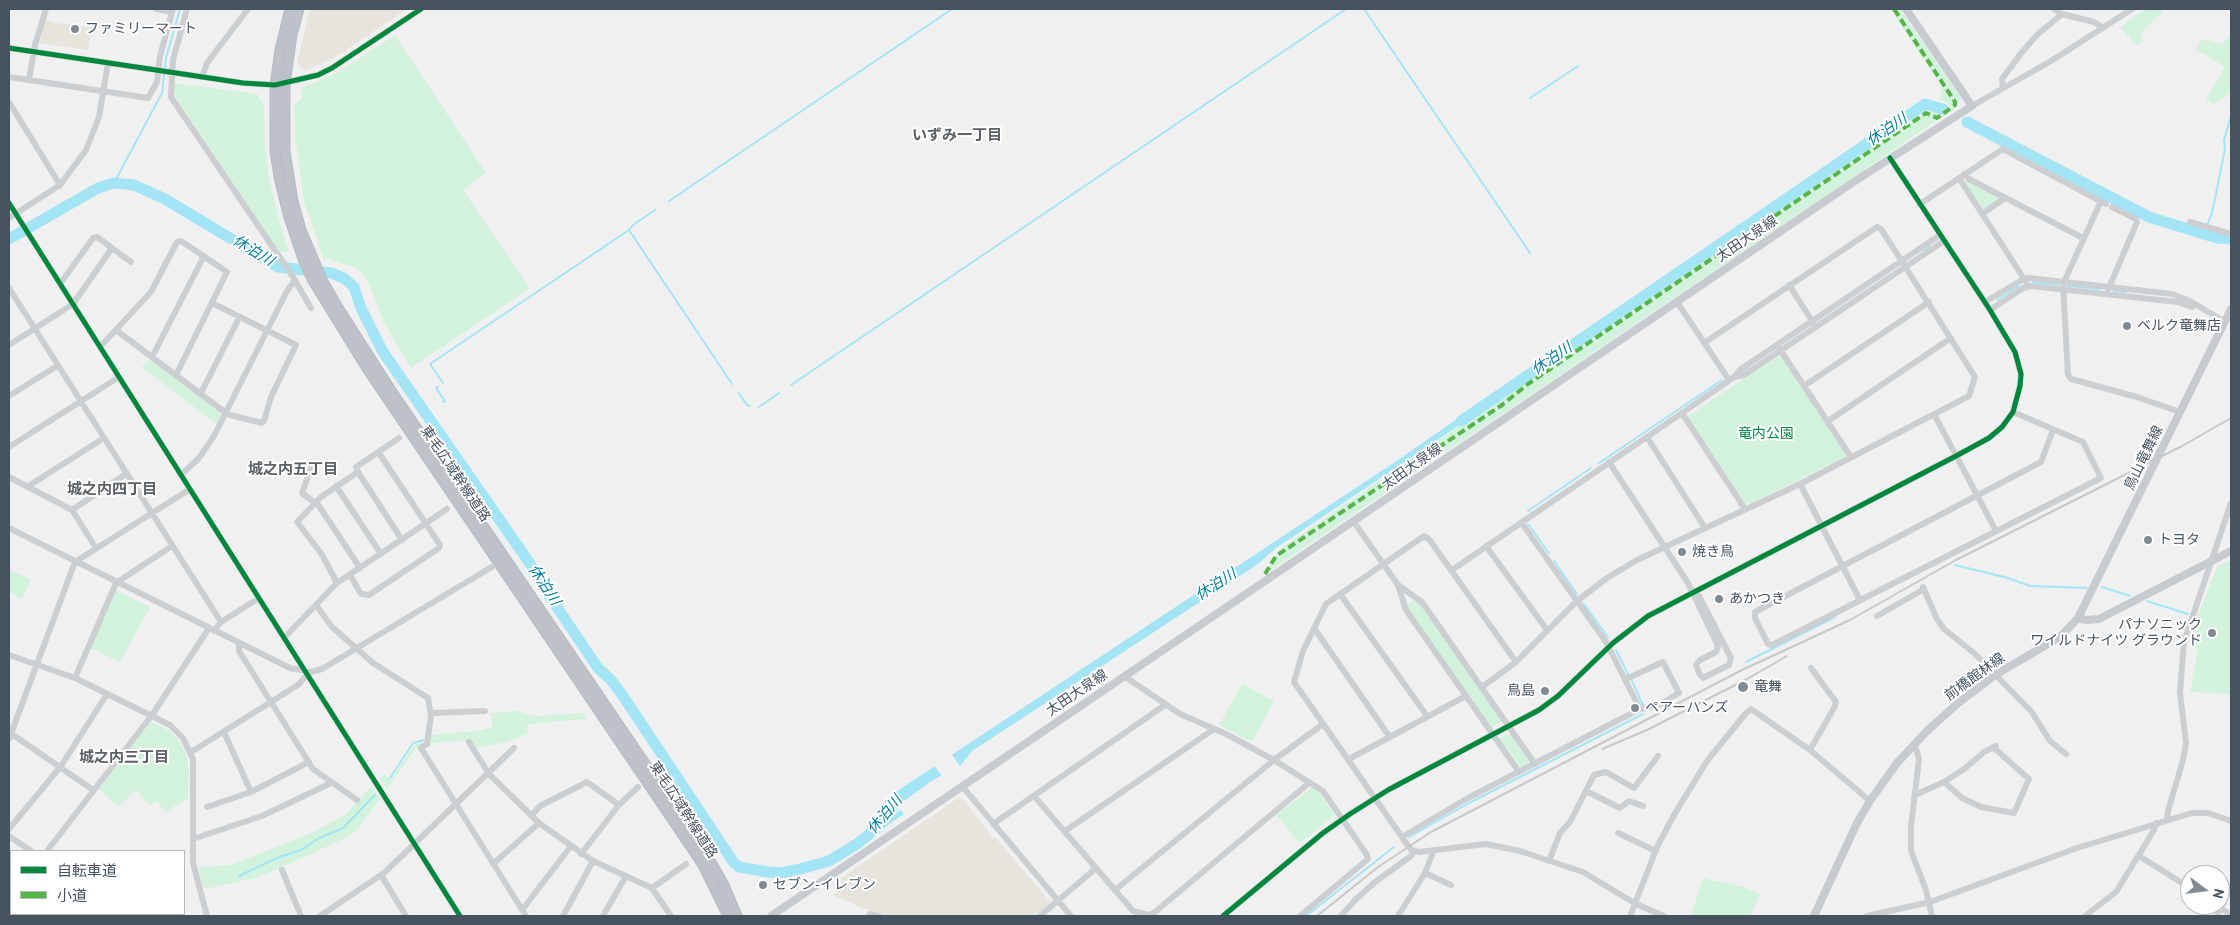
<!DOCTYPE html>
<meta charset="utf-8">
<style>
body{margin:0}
#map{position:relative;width:2240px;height:925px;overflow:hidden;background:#f1f0f0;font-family:"PT Sans","Noto Sans JP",sans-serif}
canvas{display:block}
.frame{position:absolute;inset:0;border:10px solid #45535f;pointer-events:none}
.legend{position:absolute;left:10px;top:850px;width:175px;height:65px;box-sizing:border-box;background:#fff;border:1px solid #b5babf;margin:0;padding:6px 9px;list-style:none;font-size:15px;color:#45535f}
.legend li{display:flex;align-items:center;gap:10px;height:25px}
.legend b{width:25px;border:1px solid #b5babf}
.north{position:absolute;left:2180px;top:865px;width:50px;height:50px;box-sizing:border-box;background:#fff;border:1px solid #b5babf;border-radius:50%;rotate:105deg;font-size:14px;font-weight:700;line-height:20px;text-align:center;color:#45535f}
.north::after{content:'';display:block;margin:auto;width:18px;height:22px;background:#818a92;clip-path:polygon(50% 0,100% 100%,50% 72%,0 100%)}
</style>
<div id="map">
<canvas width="2240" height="925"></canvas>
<div class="frame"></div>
<ul class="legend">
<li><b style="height:6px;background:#00873e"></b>自転車道</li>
<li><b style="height:6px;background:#57b448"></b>小道</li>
</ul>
<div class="north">N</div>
</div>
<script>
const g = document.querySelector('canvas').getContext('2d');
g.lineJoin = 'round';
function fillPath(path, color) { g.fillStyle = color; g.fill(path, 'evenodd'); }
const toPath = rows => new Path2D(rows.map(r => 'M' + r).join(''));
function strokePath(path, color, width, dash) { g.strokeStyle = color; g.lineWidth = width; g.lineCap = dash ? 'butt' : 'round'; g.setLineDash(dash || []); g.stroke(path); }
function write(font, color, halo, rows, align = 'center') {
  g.font = font + ' "PT Sans","Noto Sans JP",sans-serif'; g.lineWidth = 4; g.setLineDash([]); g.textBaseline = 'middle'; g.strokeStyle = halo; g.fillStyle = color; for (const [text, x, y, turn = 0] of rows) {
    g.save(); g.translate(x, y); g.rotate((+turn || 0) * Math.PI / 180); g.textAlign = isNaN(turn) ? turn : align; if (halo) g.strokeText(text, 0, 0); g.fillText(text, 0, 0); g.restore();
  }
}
const commercial = toPath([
 [310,9,407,9,337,56,306,71,297,63],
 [45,19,56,23,92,27,88,50,40,43],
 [958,798,964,800,993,838,995,837,1051,903,1035,916,889,916,867,910,833,895,839,888,837,881]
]);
const green = toPath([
 [1890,9,1900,9,1961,98,1954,109,1265,574,1280,549,1750,226,1930,109,1945,113,1952,109,1950,105,1939,99,1942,87],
 [2146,9,2160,9,2163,13,2156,18,2141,33,2143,41,2137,46,2120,27],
 [2231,34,2231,93,2213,104,2206,99,2225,67,2206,55,2196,51,2199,42,2205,39,2223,44],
 [395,35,486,173,463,190,530,288,411,368,385,325,371,288,363,275,354,267,323,258,304,202,295,136,294,105,302,98,301,88,333,75],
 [175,83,257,94,264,104,265,146,269,177,279,220,289,252,279,251,175,96],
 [1966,180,1997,196,1999,199,1985,209,1982,208,1964,181],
 [1778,356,1782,357,1846,453,1845,457,1750,504,1745,503,1688,416],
 [149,359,220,411,221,417,216,424,142,367],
 [2231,559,2231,694,2190,692,2198,650,2190,647,2197,618,2217,567],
 [9,569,31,580,22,599,9,592],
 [115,590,150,607,120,662,90,648],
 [1414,600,1420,604,1503,721,1491,728,1409,612,1407,605],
 [1242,684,1274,701,1252,742,1219,725],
 [517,711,535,716,583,713,587,719,527,724,528,734,506,742,477,748,470,740,429,743,430,735,478,731,492,727,492,717,489,713],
 [154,723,171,732,178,739,186,754,189,772,188,798,166,812,156,801,150,806,136,790,118,807,99,789,149,724],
 [1511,733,1530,761,1522,768,1499,739],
 [418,743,424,743,424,745,416,748,387,789,380,779,384,774,391,780,412,748],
 [371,787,380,799,357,830,348,837,260,877,209,888,202,887,199,867,231,865,316,831,346,814],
 [1312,788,1320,793,1335,815,1300,843,1276,815],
 [1703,878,1743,887,1760,894,1750,916,1691,916]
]);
const water = toPath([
 [1470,410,1473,416,1276,548,1258,564,972,751,961,765,933,780,900,804,897,812,901,810,904,814,871,837,866,837,888,797,1395,462]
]);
const pier = toPath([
 [951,753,961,768,944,779,934,765]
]);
const stream = toPath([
 [1364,9,1530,253],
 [1530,98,1578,66],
 [114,183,162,93,166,58,180,9],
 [669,201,952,9],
 [2207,225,2212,213,2225,149,2224,140,2231,116],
 [629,230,732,384],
 [1924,250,1930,246],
 [2033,282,2058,285],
 [2068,286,2100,289],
 [2114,291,2126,292],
 [1997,300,2019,286],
 [1743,372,1748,368],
 [443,383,430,364,629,230,633,225,655,210],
 [791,385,1346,9],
 [438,387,436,388,445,401,443,402],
 [738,392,747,405,750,406],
 [759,407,779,393],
 [1599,463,1722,380],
 [1528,511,1591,468],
 [1528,524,1549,553],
 [1554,561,1577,594],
 [1955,565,2008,578,2030,586,2087,588],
 [2102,587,2130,596],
 [2147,601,2188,614],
 [1583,603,1608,637],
 [1616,650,1628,674],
 [1746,662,1835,617],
 [1632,681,1643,705],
 [390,778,413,743,424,740],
 [1409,837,1469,803,1643,714],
 [239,876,279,857,301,850,319,838,343,828,375,795],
 [1306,916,1394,847]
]);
const river = toPath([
 [1967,122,2149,217,2217,238,2231,239],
 [9,239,98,188,114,183,134,185,165,199,278,267,332,273,345,279,354,287,361,308,383,352,531,565,548,594,598,668,611,680,623,696,734,863,739,867,768,872,780,873,800,869,829,861,857,844,878,827],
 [1461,421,1925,104,1943,109]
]);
const minor = toPath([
 [156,9,172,12],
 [187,9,173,60,171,97,293,277,311,308],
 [2054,9,2062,14,2094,22,2103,28],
 [9,48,243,83,275,85,318,75,332,68,421,9],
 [9,77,148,98,157,82,160,56,173,9],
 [202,77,207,63,248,9],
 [29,80,35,45,46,9],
 [2003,88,2002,79,2022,52,2038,34,2062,14],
 [9,102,60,185],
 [1972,106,2051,61,2132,9],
 [1964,174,1969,179,2083,238],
 [1959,178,2026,282],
 [2101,201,2063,284,2068,375,2071,379,2137,397,2180,412],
 [9,203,460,916],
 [1920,204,2003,149,2106,204],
 [1982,214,2005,198],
 [9,218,60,185,86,150,99,117,108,63],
 [2190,222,2231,234],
 [60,284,93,238,97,237,131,262],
 [1789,285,1814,324],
 [9,288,221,622],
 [2108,290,2137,222,2136,219,2112,207],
 [1677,302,1729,380],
 [1985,302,2022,280,2029,278,2172,294,2190,301,2225,322],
 [1990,310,2023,288,2031,286,2178,302,2192,307],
 [116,330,222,410,230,415,262,423,264,421,271,397,296,345,212,303],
 [9,345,73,304,112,248],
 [100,347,151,292,177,242,181,241,227,272,176,375],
 [1779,348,1851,457],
 [152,357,204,256],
 [1734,377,1744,375,1944,241],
 [1804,386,1929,302],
 [201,393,239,318],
 [9,396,57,366],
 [2013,412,2083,442,2101,478,1772,645,1768,644,1755,618,1755,612,2041,462,2053,430],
 [1682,413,1745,509],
 [1934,414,1996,531],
 [1828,421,1951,338],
 [1647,437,1705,528],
 [9,447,119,377],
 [1609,462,1688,583,1718,646,1716,652,1700,660,1696,665,1699,673,1703,678,1729,665,1731,658,1699,596,1693,592],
 [311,468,302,493,319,506,360,568],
 [358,472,402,540],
 [181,475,199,458,214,436,287,291,295,280],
 [9,477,72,510,96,548],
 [1800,484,1860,600],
 [336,486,381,554],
 [27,487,104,438],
 [72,510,126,474],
 [1354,522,1398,585,1422,602,1535,764],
 [1521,522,1606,642,1640,709],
 [9,528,290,668,311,672,322,669,500,562],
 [1486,546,1547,630],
 [1452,570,1682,413,1734,377,1741,369,1940,235],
 [350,575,361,594,369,595,439,548,440,545,379,453],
 [337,583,321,553,297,522,321,497,358,472,356,467,399,438],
 [1398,585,1406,610,1519,772],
 [1923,587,1937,619,1944,629,1974,653,2031,711,2050,741,2066,754],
 [1340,594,1427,716],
 [316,605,332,627,373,663,428,698,431,716,427,744,421,748,526,916],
 [1877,616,1924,589],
 [1314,628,1389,736],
 [214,631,221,622,259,598],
 [284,638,337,583,447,509],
 [239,643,239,651,313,769,357,800],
 [9,655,75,678,170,725,183,738,193,759,193,863,207,916],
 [1516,662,1429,539,1424,536,1326,604,1303,651,1294,682,1411,850,1419,852,1486,844,1520,851,1583,872,1636,904,1664,916],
 [1124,676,1180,714,1226,734,1274,760,1323,791,1367,855,1368,859,1300,916],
 [75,678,116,583,172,546],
 [1482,687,1516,662,1577,601,1607,578,1637,560,1800,484,1969,396,1975,377,1901,260,1881,229,1877,227,1704,343],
 [431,713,485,711],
 [9,732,93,790],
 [224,732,251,792],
 [9,739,75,562,190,489],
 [469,742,489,774,539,823,593,861,652,888,671,916],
 [1915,745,1919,759,1911,826,1911,851,1926,890,1932,916],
 [1810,750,1834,708,1836,702,1811,668],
 [191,752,298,685,307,675],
 [1349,759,1466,696],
 [1944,782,1962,798,1981,807,2014,813,2029,779,1993,747],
 [962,786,1071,916],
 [1586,791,1620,808,1629,801,1643,806],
 [1915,795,1944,782,1964,769,1984,752,1996,746],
 [1034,796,1133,911,1149,915,1155,912,1309,783],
 [207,807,251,792,309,762],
 [532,815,540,806,587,782,619,805],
 [2167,820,2168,811,2183,760,2186,743,2180,693,2184,642,2231,503],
 [993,824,1165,705],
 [9,829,61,766,107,694],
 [1065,831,1214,729],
 [1618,833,1656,851],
 [9,836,31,851],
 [1402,837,1468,798,1640,709,1657,706,1679,693,1663,662,1626,679],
 [193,839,262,816,331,783],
 [47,851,152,715,209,628],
 [581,854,619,805,638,787],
 [2139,856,2190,888],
 [1549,861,1560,833,1570,822,1594,775,1606,772,1634,788,1658,756],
 [493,864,539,823],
 [282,870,301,916],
 [1425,873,1451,885],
 [381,875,406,916],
 [652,888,686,864],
 [1115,890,1274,760,1323,724],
 [9,902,11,899],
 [2216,905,2231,915],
 [522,910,571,846],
 [128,914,131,916],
 [320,916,384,873,514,748],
 [563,916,593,861],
 [603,916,626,876],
 [869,916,870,914,879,916],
 [1040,916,1096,868],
 [1223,916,1323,833,1350,814,1388,790,1539,710,1558,696,1613,643,1648,616,1956,456,1989,438,2002,427,2013,412,2020,386,2021,374,2015,352,1990,310,1890,158],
 [1341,916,1355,900,1375,882,1411,856,1414,851],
 [1398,916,1425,873,1434,850],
 [1630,916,1658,845,1674,815,1707,761,1746,713,1751,709,1810,750,1870,801],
 [1867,916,1930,902,2077,848,2192,813,2208,813,2231,821],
 [2085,916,2116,892,2154,830,2156,823],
 [2217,916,2231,886]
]);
const major = toPath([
 [2078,618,2086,620,2099,619,2231,551],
 [771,916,1852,183,1972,106,1906,9],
 [1814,916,1857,823,1870,801,1897,763,1927,731,1957,704,1995,675,2060,637,2078,618,2231,309]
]);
const highway = toPath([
 [290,9,280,50,275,85,275,151,279,177,288,214,303,259,312,279,368,370,703,865,728,916],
 [299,9,292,35,285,84,285,152,293,201,301,230,322,280,337,306,390,389,704,850,723,883,737,916]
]);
const rail = toPath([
 [1602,749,1647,730,1747,679,1787,656],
 [1317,916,1378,867,1431,832,1742,670,1850,620,1956,560,2182,446,2231,418]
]);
const quiet = toPath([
 [1265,574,1276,556,1502,405,1528,384,1926,113,1937,118,1955,105,1955,102,1894,9]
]);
const cycleway = toPath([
 [9,48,243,83,275,85,318,75,332,68,421,9],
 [9,203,460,916],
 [1223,916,1323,833,1350,814,1388,790,1539,710,1558,696,1613,643,1648,616,1956,456,1989,438,2002,427,2013,412,2020,386,2021,374,2015,352,1990,310,1890,158]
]);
const markers = [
 [75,29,5,"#818a92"],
 [2127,326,5,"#818a92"],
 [2148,540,5,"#818a92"],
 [1682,552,5,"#818a92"],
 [1719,599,5,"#818a92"],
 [2212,633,5,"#818a92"],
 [1743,687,6,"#818a92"],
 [1545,691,5,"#818a92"],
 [1635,708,5,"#818a92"],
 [763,885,5,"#818a92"]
];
const poiNames = [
 ["ファミリーマート",85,29],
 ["ベルク竜舞店",2137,326],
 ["トヨタ",2158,540],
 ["焼き鳥",1692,552],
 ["あかつき",1729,599],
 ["パナソニック",2202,625,"right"],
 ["ワイルドナイツ グラウンド",2202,641,"right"],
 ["竜舞",1754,687],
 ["鳥島",1535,691,"right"],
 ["ペアーハンズ",1645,708],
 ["セブン-イレブン",773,885]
];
const streetNames = [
 ["太田大泉線",1747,239,-34],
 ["鳥山竜舞線",2144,458,-64],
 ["太田大泉線",1412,467,-35],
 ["東毛広域幹線道路",455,474,56],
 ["前橋館林線",1975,677,-36],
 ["太田大泉線",1077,693,-34],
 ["東毛広域幹線道路",683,810,57]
];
const parkNames = [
 ["竜内公園",1766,434]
];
const waterNames = [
 ["休泊川",1887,130,-34],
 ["休泊川",253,251,31],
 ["休泊川",1552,359,-34],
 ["休泊川",544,585,57],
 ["休泊川",1216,585,-33],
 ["休泊川",885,815,-50]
];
const neighbourhoodNames = [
 ["いずみ一丁目",957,136],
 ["城之内五丁目",293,470],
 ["城之内四丁目",112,490],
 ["城之内三丁目",124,758]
];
fillPath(commercial, '#e6e4dd');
fillPath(green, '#d2f2de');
fillPath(water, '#a3e5f5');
fillPath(pier, '#f1f0f0');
strokePath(stream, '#a3e5f5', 2);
strokePath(river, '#a3e5f5', 11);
strokePath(highway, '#b4bac1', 11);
strokePath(minor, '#cccfd1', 6);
strokePath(major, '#c7cbcf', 8);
strokePath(highway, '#bcc2c7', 9);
strokePath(rail, '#c6c8cb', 2);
strokePath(quiet, '#57b448', 4, [8, 4]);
strokePath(cycleway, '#00873e', 5);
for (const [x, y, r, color] of markers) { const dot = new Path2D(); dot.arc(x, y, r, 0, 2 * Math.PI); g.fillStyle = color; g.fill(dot); strokePath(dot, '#fff', 2); }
write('14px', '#45535f', '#fff', poiNames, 'left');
write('14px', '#45535f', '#fff', streetNames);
write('14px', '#0c8446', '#fff', parkNames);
write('italic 15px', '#03809e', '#fff', waterNames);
write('bold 15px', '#5b6065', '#fff', neighbourhoodNames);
</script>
